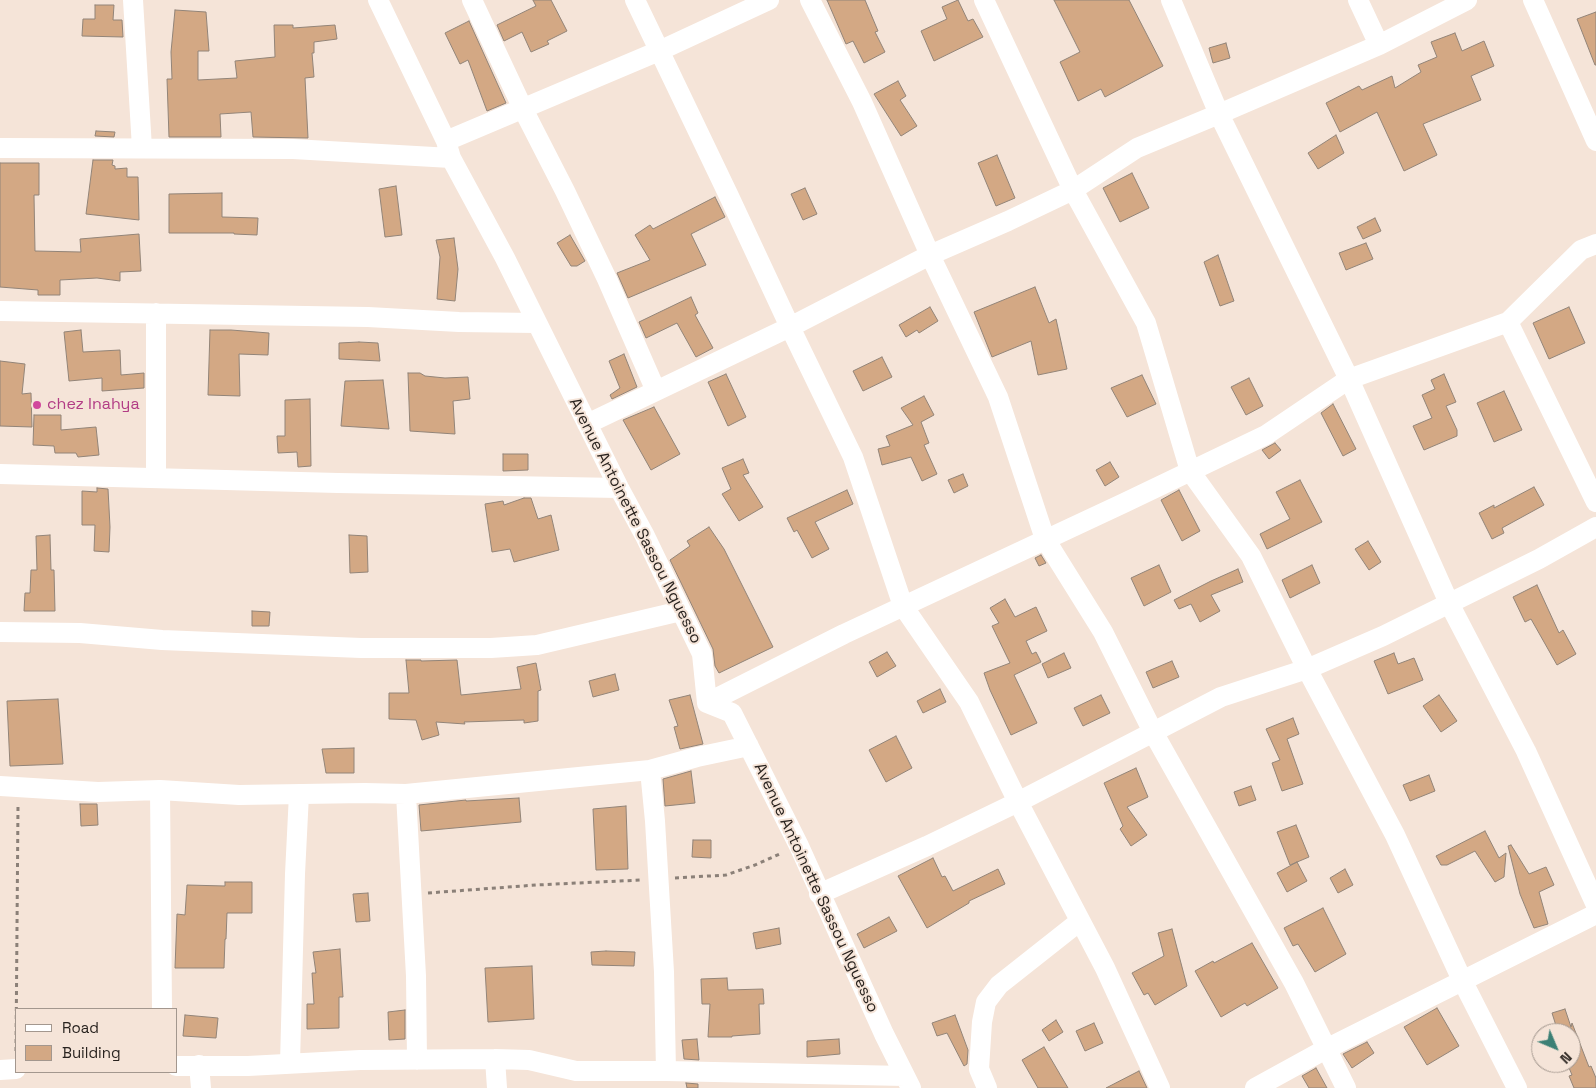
<!DOCTYPE html>
<style>
body{margin:0}
#map{position:relative;width:1596px;height:1088px;overflow:hidden;background:#f5e4d8;font-family:"Space Grotesk",sans-serif}
canvas{display:block}
.legend{position:absolute;left:15px;top:1008px;width:162px;height:65px;box-sizing:border-box;background:#f5e4d8;border:1px solid #a3978e;margin:0;padding:6px 9px;list-style:none;font-size:15px;color:#29231f}
.legend li{display:flex;align-items:center;gap:10px;height:25px}
.legend b{width:25px;border:1px solid #a3978e}
.north{position:absolute;left:1531px;top:1023px;width:50px;height:50px;box-sizing:border-box;background:#f5e4d8;border:1px solid #a3978e;border-radius:50%;rotate:135deg;font-size:14px;font-weight:700;line-height:20px;text-align:center;color:#29231f}
.north::after{content:'';display:block;margin:auto;width:18px;height:22px;background:#3c8075;clip-path:polygon(50% 0,100% 100%,50% 72%,0 100%)}
</style>
<div id="map">
<canvas width="1596" height="1088"></canvas>
<ul class="legend">
<li><b style="height:6px;background:#fff"></b>Road</li>
<li><b style="height:14px;background:#d3a884"></b>Building</li>
</ul>
<div class="north">N</div>
</div>
<script>
const g = document.querySelector('canvas').getContext('2d');
g.lineJoin = 'round';
function fillPath(path, color) { g.fillStyle = color; g.fill(path, 'evenodd'); }
const toPath = rows => new Path2D(rows.map(r => 'M' + r).join(''));
function strokePath(path, color, width, dash) { g.strokeStyle = color; g.lineWidth = width; g.lineCap = dash ? 'butt' : 'round'; g.setLineDash(dash || []); g.stroke(path); }
function write(font, color, halo, rows, align = 'center') {
  g.font = font + ' "Space Grotesk",sans-serif'; g.lineWidth = 4; g.setLineDash([]); g.textBaseline = 'middle'; g.strokeStyle = halo; g.fillStyle = color; for (const [text, x, y, turn = 0] of rows) {
    g.save(); g.translate(x, y); g.rotate((+turn || 0) * Math.PI / 180); g.textAlign = isNaN(turn) ? turn : align; if (halo) g.strokeText(text, 0, 0); g.fillText(text, 0, 0); g.restore();
  }
}
const building = toPath([
 [533,0,551,0,567,31,547,41,549,44,531,52,522,32,504,41,497,25,536,6,533,0],
 [827,0,865,0,878,31,875,32,885,52,864,63,853,41,846,44,827,0],
 [958,0,968,21,973,19,983,37,934,61,921,31,947,19,942,7,958,0],
 [1054,0,1129,0,1163,66,1105,97,1101,89,1078,101,1060,62,1080,52,1054,0],
 [95,5,114,5,113,20,122,20,123,37,82,36,83,19,95,19,95,5],
 [175,10,206,12,209,51,198,51,198,80,237,78,235,61,275,57,274,25,293,25,293,28,335,25,337,39,314,42,314,53,312,53,314,77,305,78,308,138,253,137,251,112,220,114,221,137,169,137,167,79,172,79,171,52,175,10],
 [1596,12,1596,65,1595,65,1577,19,1596,12],
 [469,21,506,103,487,111,468,60,460,64,445,33,469,21],
 [1455,33,1462,51,1484,41,1494,66,1471,76,1481,100,1423,124,1437,155,1404,171,1377,112,1340,132,1326,103,1359,86,1362,90,1392,76,1395,88,1421,72,1418,65,1437,57,1431,42,1455,33],
 [1226,43,1230,58,1213,63,1209,48,1226,43],
 [898,81,906,96,900,100,917,126,901,136,874,94,898,81],
 [96,131,115,132,114,137,95,136,96,131],
 [1336,135,1344,153,1318,169,1308,153,1336,135],
 [997,155,1015,198,996,206,978,163,997,155],
 [93,160,113,160,112,165,115,166,115,169,127,168,127,177,138,177,139,220,86,214,93,160],
 [0,163,39,163,39,195,34,195,35,251,81,252,80,239,139,234,141,271,120,272,120,281,97,278,60,280,60,295,38,295,38,290,0,287,0,163],
 [1132,173,1149,208,1120,222,1103,188,1132,173],
 [396,186,402,235,385,237,379,189,396,186],
 [805,188,817,214,803,220,791,194,805,188],
 [222,193,222,217,258,218,257,235,234,234,234,233,169,233,169,194,222,193],
 [715,197,725,217,691,234,706,265,628,298,617,273,650,260,635,235,650,225,653,229,715,197],
 [1375,218,1381,231,1363,239,1357,227,1375,218],
 [570,235,585,261,577,266,571,266,557,243,570,235],
 [454,238,458,269,455,301,437,299,440,257,436,240,454,238],
 [1366,243,1373,259,1346,270,1339,253,1366,243],
 [1218,255,1234,301,1220,306,1204,262,1218,255],
 [1035,287,1049,323,1056,319,1067,369,1038,375,1031,341,992,357,974,312,1035,287],
 [691,297,698,313,695,315,713,348,696,357,677,323,646,338,639,322,691,297],
 [930,307,938,321,919,333,917,330,906,337,899,325,930,307],
 [1569,307,1585,343,1549,359,1533,323,1569,307],
 [81,330,83,352,120,350,121,375,144,373,144,388,102,391,102,378,69,381,64,332,81,330],
 [210,330,231,330,269,333,268,355,239,354,240,396,208,395,210,330],
 [359,342,378,343,380,361,339,359,339,343,359,342],
 [624,354,637,387,612,399,610,395,620,388,609,361,624,354],
 [882,357,892,377,863,391,853,371,882,357],
 [0,361,25,364,22,394,31,393,32,427,0,426,0,361],
 [408,373,420,373,425,376,445,378,468,377,470,399,453,401,455,434,410,431,408,373],
 [726,374,746,417,728,426,708,382,726,374],
 [1444,374,1456,402,1446,406,1457,430,1457,436,1424,450,1413,426,1432,418,1422,395,1435,389,1431,380,1444,374],
 [1142,375,1156,404,1127,417,1111,388,1142,375],
 [1249,378,1263,406,1246,415,1231,387,1249,378],
 [383,380,389,429,341,426,345,381,383,380],
 [1504,391,1522,430,1494,442,1477,403,1504,391],
 [924,396,934,415,921,422,929,443,924,445,937,474,922,481,911,457,882,465,878,449,890,446,886,436,913,425,901,408,924,396],
 [310,399,311,466,298,467,297,452,278,453,277,436,285,436,285,400,310,399],
 [1333,404,1356,449,1343,456,1321,413,1333,404],
 [654,407,680,454,651,470,623,420,654,407],
 [34,415,61,415,61,430,96,427,99,455,78,457,76,453,55,453,54,446,33,445,34,415],
 [1275,443,1281,450,1269,459,1262,450,1275,443],
 [503,454,528,454,528,470,503,471,503,454],
 [743,459,749,473,743,475,763,507,739,521,722,494,731,489,722,468,743,459],
 [1110,462,1119,477,1105,486,1096,470,1110,462],
 [963,474,968,486,954,493,948,480,963,474],
 [1300,480,1322,522,1267,549,1260,534,1290,519,1276,492,1300,480],
 [1534,487,1544,505,1502,528,1504,533,1492,539,1479,513,1494,505,1494,508,1534,487],
 [97,488,108,489,110,527,109,552,94,551,95,525,82,525,82,491,97,492,97,488],
 [847,490,853,504,815,522,829,549,812,558,797,530,794,532,787,518,847,490],
 [1179,490,1200,531,1182,541,1161,500,1179,490],
 [524,498,531,498,538,519,551,515,559,550,514,562,510,549,492,552,485,504,503,501,504,505,524,498],
 [709,527,724,549,773,647,719,673,715,666,713,649,670,560,690,546,687,541,709,527],
 [50,535,51,570,54,570,55,611,24,611,25,593,30,593,31,570,37,570,36,536,50,535],
 [349,535,367,536,368,572,350,573,349,535],
 [1368,541,1381,562,1369,570,1355,549,1368,541],
 [1041,555,1046,563,1039,566,1035,558,1041,555],
 [1159,565,1171,592,1144,606,1131,578,1159,565],
 [1312,565,1320,583,1290,598,1282,580,1312,565],
 [1238,569,1243,582,1211,595,1220,611,1200,622,1191,604,1179,609,1174,600,1211,581,1238,569],
 [1537,585,1559,633,1563,630,1576,654,1557,665,1531,619,1525,622,1513,597,1537,585],
 [1005,599,1015,617,1036,607,1047,631,1026,641,1032,654,1036,652,1041,662,1014,675,1037,723,1011,735,990,690,984,673,1010,663,992,626,999,623,990,608,1005,599],
 [252,611,270,612,269,626,252,626,252,611],
 [887,652,896,666,877,677,869,662,887,652],
 [1064,653,1071,668,1048,678,1042,664,1064,653],
 [1394,653,1398,664,1414,658,1423,680,1388,694,1374,661,1394,653],
 [406,660,421,660,421,661,457,660,461,695,521,689,517,667,536,663,541,690,538,691,538,721,524,723,524,720,464,722,465,724,436,722,439,735,422,740,416,720,389,719,389,693,409,693,406,660],
 [1172,661,1179,677,1153,688,1146,672,1172,661],
 [615,674,619,690,593,697,589,681,615,674],
 [940,689,946,702,923,713,917,701,940,689],
 [690,695,703,744,680,749,674,727,678,726,669,700,690,695],
 [1101,695,1110,713,1083,726,1074,708,1101,695],
 [1439,695,1457,721,1441,732,1423,706,1439,695],
 [58,699,63,764,10,766,7,701,58,699],
 [1293,718,1299,734,1287,739,1303,784,1282,791,1272,763,1280,760,1266,729,1293,718],
 [896,736,912,768,886,782,869,750,896,736],
 [354,748,354,773,326,773,322,749,354,748],
 [1136,768,1148,797,1127,807,1147,835,1131,846,1120,829,1123,826,1104,783,1136,768],
 [691,771,695,803,665,806,663,779,691,771],
 [1429,775,1435,791,1410,801,1403,785,1429,775],
 [1251,786,1256,800,1239,806,1234,792,1251,786],
 [519,798,521,822,421,831,419,805,466,800,466,801,519,798],
 [80,804,97,804,98,825,81,826,80,804],
 [626,806,628,869,596,870,593,809,626,806],
 [1296,825,1309,857,1290,865,1277,832,1296,825],
 [1485,831,1499,858,1506,853,1504,877,1495,882,1475,851,1447,865,1441,865,1436,856,1485,831],
 [693,840,711,840,711,858,692,857,693,840],
 [1511,845,1529,874,1546,867,1554,885,1539,892,1548,924,1534,928,1520,894,1508,846,1511,845],
 [933,858,942,877,945,876,953,891,998,869,1005,884,969,901,969,903,927,928,898,876,933,858],
 [1297,862,1307,881,1287,892,1277,873,1297,862],
 [1345,869,1353,885,1338,893,1330,878,1345,869],
 [225,882,252,882,252,913,227,913,226,939,225,939,224,968,175,968,177,914,185,915,187,885,225,886,225,882],
 [368,893,370,921,356,922,353,894,368,893],
 [1323,908,1346,954,1315,972,1298,944,1293,946,1284,928,1323,908],
 [889,917,897,931,864,948,857,934,889,917],
 [779,928,781,944,756,949,753,933,779,928],
 [1172,929,1187,986,1155,1005,1148,993,1144,995,1132,973,1164,956,1158,933,1172,929],
 [1252,943,1278,988,1247,1006,1245,1003,1221,1017,1195,971,1213,961,1214,963,1252,943],
 [340,949,343,997,339,997,339,1028,307,1029,307,1004,314,1004,312,973,316,973,313,952,340,949],
 [606,951,635,952,634,966,592,965,591,952,606,951],
 [532,966,534,1019,488,1022,485,968,532,966],
 [727,978,728,990,763,989,764,1004,759,1004,760,1034,732,1036,732,1037,708,1037,710,1004,702,1004,701,979,727,978],
 [1437,1008,1459,1046,1427,1065,1404,1027,1437,1008],
 [1565,1009,1571,1027,1572,1023,1589,1067,1591,1066,1596,1078,1596,1088,1574,1088,1569,1076,1572,1075,1567,1063,1571,1063,1571,1028,1558,1032,1552,1013,1565,1009],
 [405,1010,405,1039,389,1040,388,1012,405,1010],
 [185,1015,218,1018,216,1038,183,1036,185,1015],
 [955,1015,968,1050,967,1064,964,1066,947,1033,937,1036,932,1023,955,1015],
 [1056,1020,1063,1032,1049,1041,1042,1030,1056,1020],
 [1094,1023,1103,1043,1085,1051,1076,1031,1094,1023],
 [697,1039,699,1060,684,1059,682,1040,697,1039],
 [839,1039,840,1054,807,1057,807,1041,839,1039],
 [1367,1042,1374,1053,1352,1068,1343,1054,1367,1042],
 [1044,1047,1068,1088,1038,1088,1022,1060,1044,1047],
 [1316,1068,1327,1088,1309,1088,1302,1076,1316,1068],
 [1139,1071,1147,1088,1106,1088,1139,1071],
 [686,1083,698,1084,698,1088,687,1088,686,1083]
]);
const path = toPath([
 [675,878,726,875,755,865,782,853],
 [428,893,536,885,641,880],
 [16,1051,18,805]
]);
const street = toPath([
 [133,0,142,148],
 [378,0,446,141,451,158,505,258,619,488,645,536,702,654,707,703,732,713,799,846,884,1034,911,1088],
 [472,0,523,109,565,191,607,279,656,391],
 [635,0,728,194,790,327,853,457,903,606,969,702,1018,802,1105,968,1160,1088],
 [810,0,862,102,930,255,998,397,1045,539,1103,632,1153,732,1294,983,1346,1088],
 [984,0,1073,190,1146,323,1190,471,1251,556,1307,669,1395,835,1462,980,1517,1088],
 [1171,0,1219,114,1349,379,1449,603,1526,751,1596,905],
 [1358,0,1379,45],
 [1533,0,1596,141],
 [446,141,659,51,769,0],
 [0,148,293,149,451,158],
 [0,311,368,317,459,322,536,323],
 [1508,322,1596,502],
 [587,424,790,327,930,255,1008,221,1073,190,1137,148,1219,114,1379,45,1467,0],
 [0,474,338,483,619,488],
 [156,478,156,313],
 [0,632,80,633,162,640,361,648,491,648,537,645,681,611],
 [707,703,844,634,1124,503,1266,435,1349,379,1508,322,1581,250,1596,244],
 [650,770,655,821,664,972,666,1071],
 [0,786,98,792,160,790,239,795,365,793,406,794,650,770,697,757,749,746],
 [160,790,162,1009],
 [406,794,416,976,417,1060],
 [819,894,927,846,1018,802,1221,697,1307,669,1383,636,1539,559,1596,527],
 [495,1059,497,1088],
 [290,1063,295,874,299,794],
 [199,1065,201,1088],
 [176,1066,248,1066,360,1060,495,1059,529,1060,576,1071,666,1071,905,1076],
 [0,1070,16,1069],
 [987,1088,979,1069,982,1022,986,1002,999,985,1080,921],
 [1255,1088,1326,1049,1596,914]
]);
const markers = [
 [37,405,5,"#d1479c"]
];
const hotelNames = [
 ["chez Inahya",47,405]
];
const streetNames = [
 ["Avenue Antoinette Sassou Nguesso",635,521,63],
 ["Avenue Antoinette Sassou Nguesso",816,888,65]
];
fillPath(building, '#d3a884');
strokePath(building, '#928478', 1);
strokePath(path, '#8b8078', 3, [4, 4]);
strokePath(street, '#fff', 20);
for (const [x, y, r, color] of markers) { const dot = new Path2D(); dot.arc(x, y, r, 0, 2 * Math.PI); g.fillStyle = color; g.fill(dot); strokePath(dot, '#f5e4d8', 2); }
write('16px', '#b23c85', '#f5e4d8', hotelNames, 'left');
write('16px', '#29231f', '#f5e4d8', streetNames);
</script>
